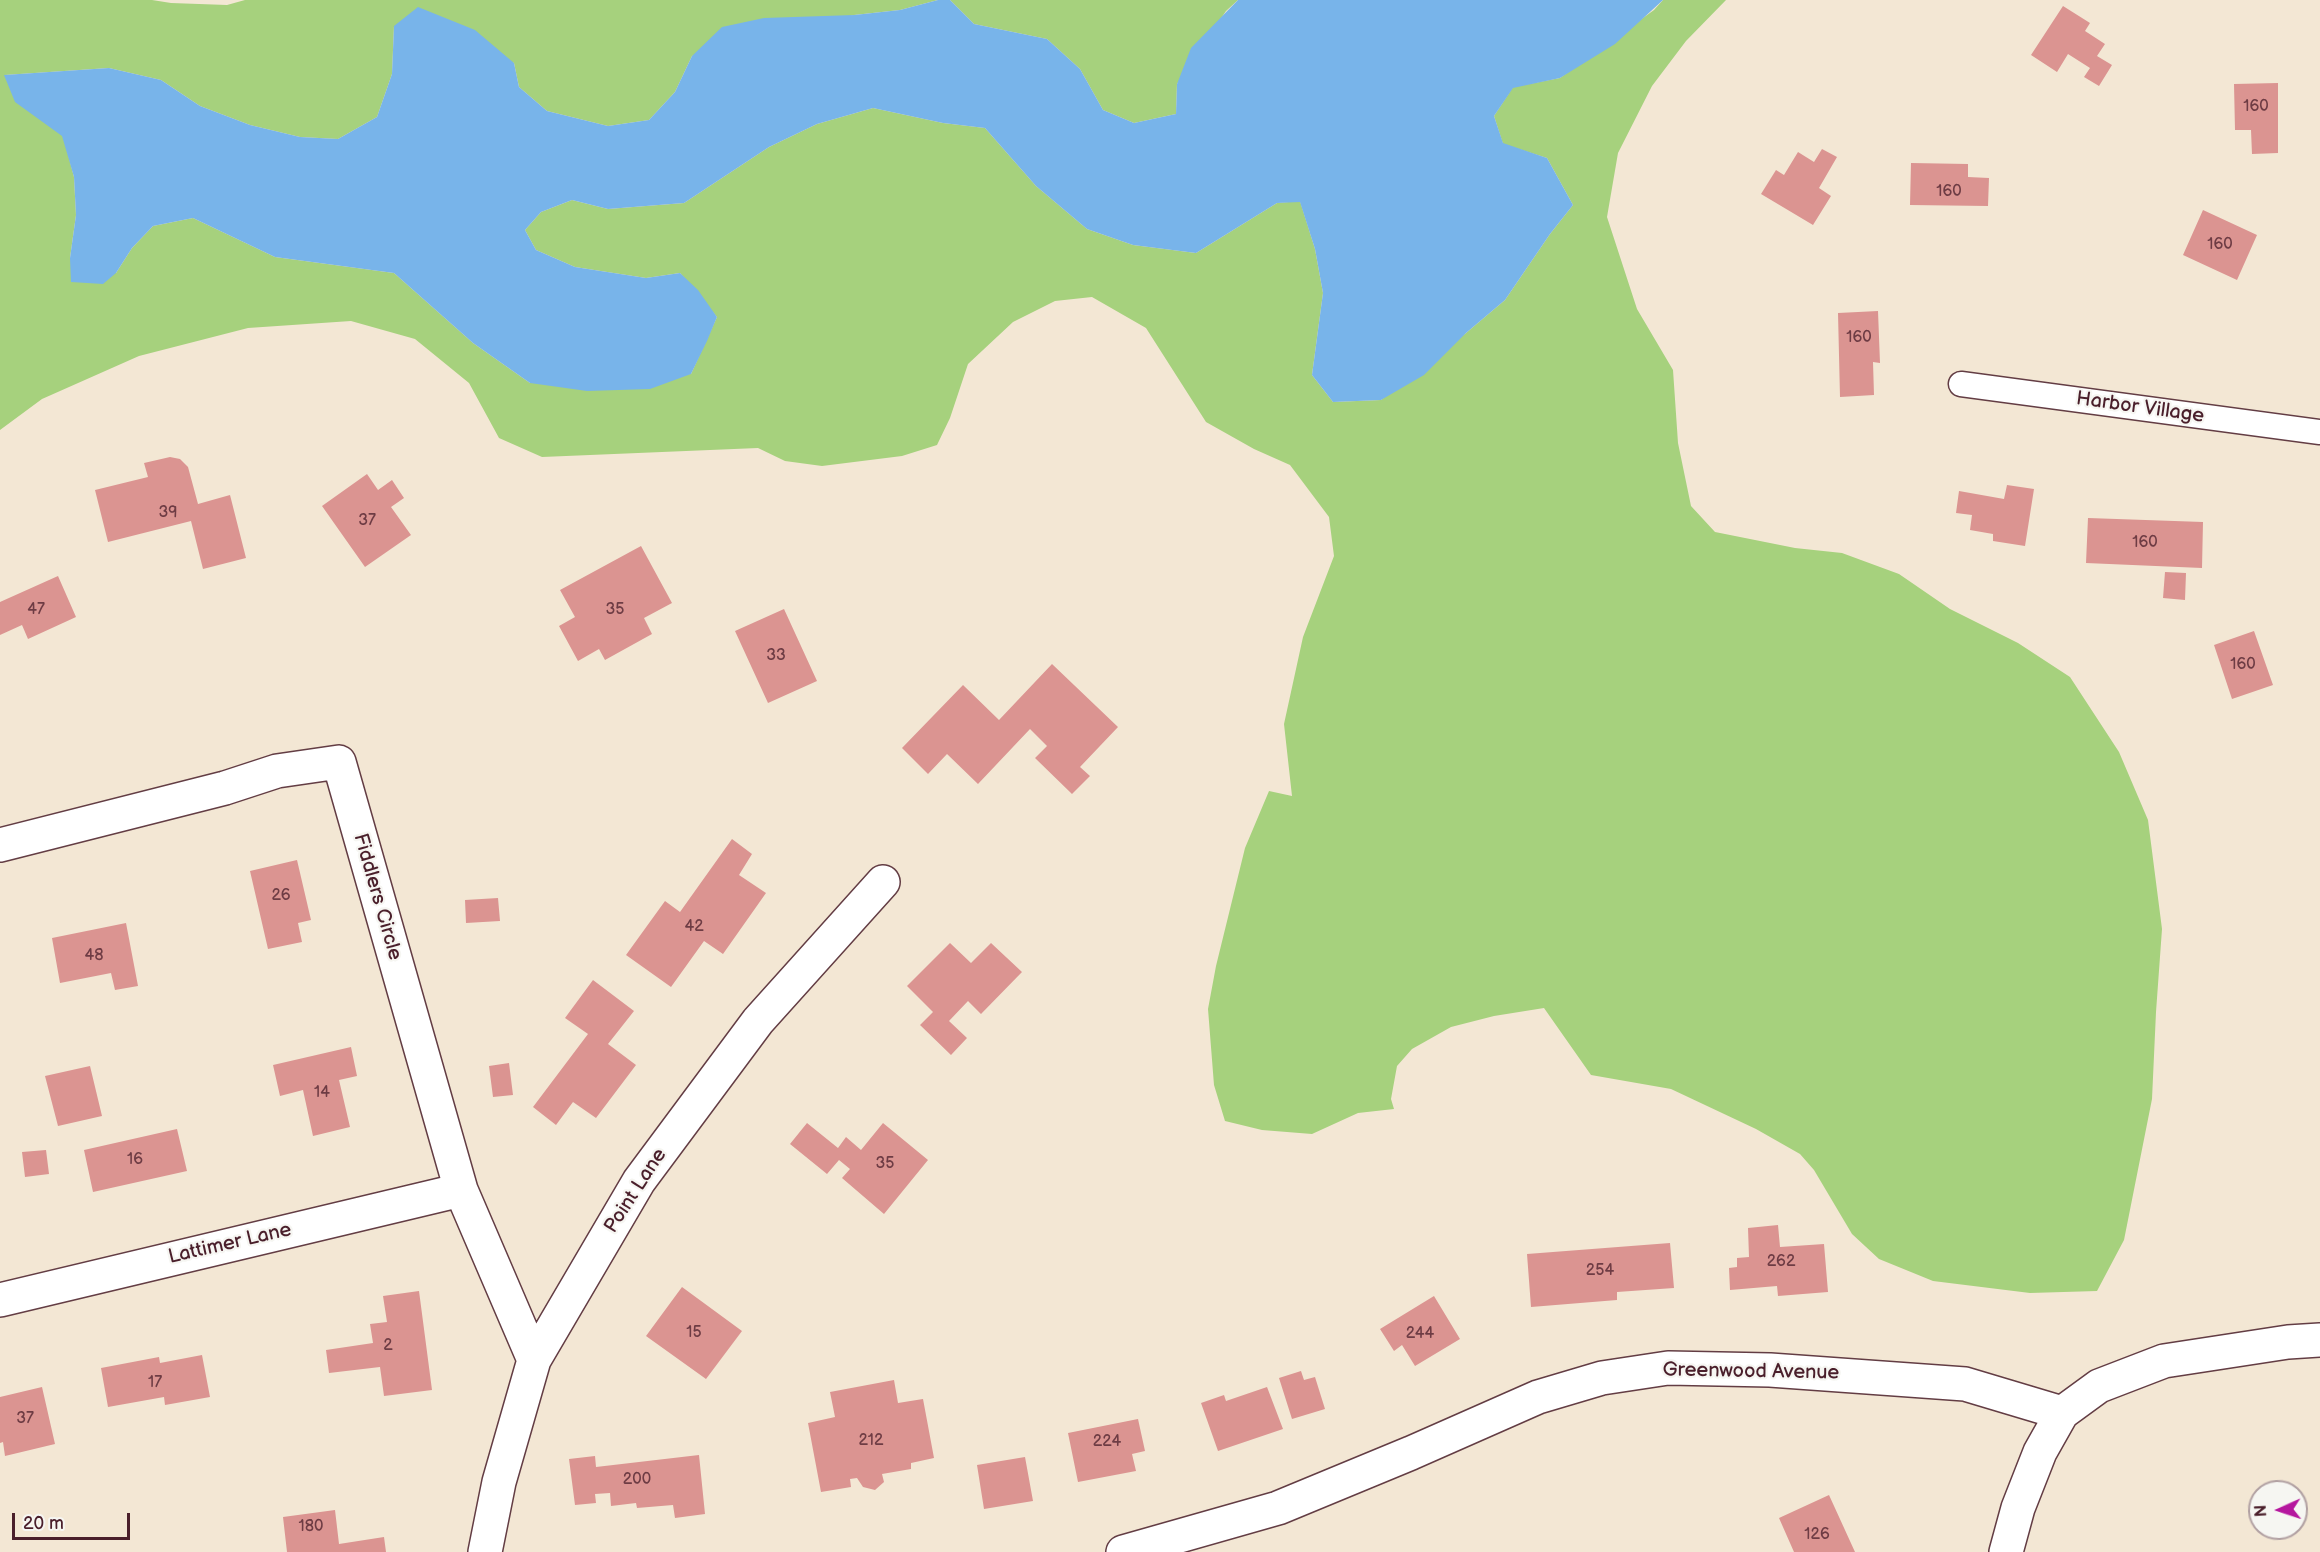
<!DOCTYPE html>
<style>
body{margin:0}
#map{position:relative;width:2320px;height:1552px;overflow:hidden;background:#f3e7d4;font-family:"Balsamiq Sans",sans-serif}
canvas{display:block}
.north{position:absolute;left:2248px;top:1480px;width:60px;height:60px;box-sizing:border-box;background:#f6f6f2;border:2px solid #b1a0a2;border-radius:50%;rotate:267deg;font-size:16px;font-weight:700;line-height:24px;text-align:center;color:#4a1f2b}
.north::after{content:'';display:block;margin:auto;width:21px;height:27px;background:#b5179e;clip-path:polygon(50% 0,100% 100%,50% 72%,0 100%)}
.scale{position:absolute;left:12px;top:1513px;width:118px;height:27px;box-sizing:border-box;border:3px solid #4a1f2b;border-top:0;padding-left:8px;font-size:18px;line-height:21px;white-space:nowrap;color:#4a1f2b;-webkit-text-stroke:4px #f6f6f2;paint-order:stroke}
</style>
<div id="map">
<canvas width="2320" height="1552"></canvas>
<div class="north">N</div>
<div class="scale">20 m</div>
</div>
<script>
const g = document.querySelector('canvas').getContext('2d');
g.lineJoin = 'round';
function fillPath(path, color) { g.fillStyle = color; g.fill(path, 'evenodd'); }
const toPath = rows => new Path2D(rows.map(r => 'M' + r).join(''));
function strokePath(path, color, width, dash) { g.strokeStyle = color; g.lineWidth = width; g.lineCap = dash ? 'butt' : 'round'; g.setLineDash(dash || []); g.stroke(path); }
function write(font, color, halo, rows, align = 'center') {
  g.font = font + ' "Balsamiq Sans",sans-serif'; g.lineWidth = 4.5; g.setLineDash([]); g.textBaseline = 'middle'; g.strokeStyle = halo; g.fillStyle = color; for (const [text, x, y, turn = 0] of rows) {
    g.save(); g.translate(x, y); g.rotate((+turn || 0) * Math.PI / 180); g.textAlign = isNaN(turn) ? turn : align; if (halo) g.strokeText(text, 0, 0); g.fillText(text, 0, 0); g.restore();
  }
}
const green = toPath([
 [0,0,152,0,171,3,227,5,245,0,938,0,900,10,854,15,692,56,675,92,649,120,608,126,547,111,519,87,514,63,394,26,392,74,377,117,338,139,300,137,250,125,200,106,161,80,109,68,5,75,63,135,74,177,76,215,70,258,116,273,132,248,153,226,193,218,275,257,394,273,473,343,530,383,691,374,717,317,680,273,646,278,575,267,536,250,525,230,541,212,572,200,608,209,684,203,769,147,817,124,873,108,943,123,985,128,1036,186,1087,229,1133,245,1196,253,1277,203,1300,201,1315,249,1323,293,1312,375,1333,402,1381,400,1466,333,1505,300,1550,234,1573,205,1547,158,1503,144,1494,116,1513,87,1560,78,1654,10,1663,0,1726,0,1686,41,1652,86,1618,153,1607,217,1637,309,1673,370,1678,443,1691,506,1715,532,1795,548,1842,553,1899,574,1950,609,2018,643,2070,677,2119,752,2148,820,2162,929,2156,1012,2152,1099,2124,1240,2097,1291,2030,1293,1933,1281,1879,1259,1852,1234,1814,1170,1800,1154,1756,1129,1671,1089,1591,1075,1544,1008,1494,1016,1451,1027,1412,1049,1397,1066,1391,1099,1394,1109,1358,1113,1312,1134,1262,1130,1225,1121,1214,1085,1208,1009,1216,966,1245,848,1269,791,1292,796,1284,724,1303,637,1334,556,1329,517,1290,465,1254,449,1206,422,1146,328,1092,297,1055,301,1013,322,968,364,950,418,937,445,902,456,822,466,785,461,758,448,542,457,499,438,469,383,415,339,351,321,248,328,139,356,42,399,0,430],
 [950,0,1238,0,1226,11,1177,84,1176,114,1134,123,1103,110,1080,69,1047,39,974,24]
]);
const water = toPath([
 [938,0,950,0,974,24,1047,39,1080,69,1103,110,1134,123,1176,114,1177,84,1191,48,1238,0,1663,0,1615,44,1560,78,1513,88,1494,116,1503,143,1547,158,1573,205,1550,234,1505,300,1466,333,1424,375,1381,400,1333,402,1312,375,1323,293,1315,249,1300,202,1277,203,1196,253,1133,245,1087,229,1036,186,985,128,943,123,873,108,817,124,769,147,684,203,608,209,572,200,541,212,525,230,536,250,575,267,646,278,680,273,698,290,717,317,707,341,691,374,650,389,587,391,530,383,473,343,394,273,275,257,193,218,153,226,132,248,116,273,103,284,71,282,70,258,76,215,74,177,62,136,15,102,4,75,109,68,161,80,200,106,250,125,300,137,338,139,377,117,392,74,394,26,418,7,475,30,514,63,519,87,547,111,608,126,649,120,675,92,692,56,722,27,764,18,854,15,900,10]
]);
const building = toPath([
 [2063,6,2090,23,2085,31,2105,44,2097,56,2112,65,2099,86,2084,77,2090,68,2068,54,2057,72,2031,55],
 [2278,83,2278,153,2252,154,2251,130,2235,130,2234,84],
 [1822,149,1837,157,1819,188,1831,196,1813,225,1761,194,1776,170,1784,175,1798,152,1814,162],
 [1911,163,1968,164,1968,177,1989,178,1988,206,1910,205],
 [2203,210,2257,235,2237,280,2183,255],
 [1878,311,1880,363,1873,362,1874,395,1840,397,1838,313],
 [170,457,180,459,188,467,198,504,230,495,246,558,203,569,191,521,108,542,95,490,148,477,144,463],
 [367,474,378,490,392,480,404,498,391,507,411,535,365,567,322,506],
 [2007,485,2034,489,2025,546,1993,541,1993,534,1970,530,1972,515,1956,513,1959,491,2004,499],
 [2088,518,2203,522,2202,568,2086,563],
 [641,546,672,603,644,618,652,634,605,660,599,649,578,661,559,626,575,617,560,590],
 [2165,572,2186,573,2185,600,2163,598],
 [58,576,76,617,28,639,22,625,0,635,0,602],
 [784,609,817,681,768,703,735,631],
 [2254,631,2273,685,2232,699,2214,645],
 [1052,664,1118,727,1080,767,1090,776,1072,794,1035,758,1047,746,1030,729,978,784,947,754,928,774,902,748,963,685,999,720],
 [732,839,752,854,739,875,766,893,723,954,704,941,671,987,626,955,665,901,680,912],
 [297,860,311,920,298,923,302,942,268,949,250,871],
 [498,898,500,921,466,923,465,900],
 [126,923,138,986,115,990,111,973,60,983,52,938],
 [950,943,971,963,991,943,1022,972,981,1014,968,1001,949,1021,967,1038,951,1055,920,1025,933,1012,907,986],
 [593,980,634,1011,608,1044,636,1065,596,1118,573,1102,556,1125,533,1107,588,1034,565,1018],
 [351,1047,357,1076,339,1080,350,1127,313,1136,303,1090,280,1096,273,1065],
 [509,1063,513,1095,493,1097,489,1066],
 [90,1066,102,1116,58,1126,45,1076],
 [807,1123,838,1148,846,1137,861,1150,883,1123,928,1160,884,1214,842,1178,850,1169,839,1160,827,1174,790,1144],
 [177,1129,187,1171,93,1192,84,1150],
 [46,1150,49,1174,25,1177,22,1152],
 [1778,1225,1780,1247,1824,1244,1828,1292,1778,1296,1777,1286,1730,1290,1729,1268,1737,1267,1737,1258,1749,1257,1748,1228],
 [1670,1243,1674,1288,1617,1292,1617,1300,1531,1307,1527,1254],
 [682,1287,742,1331,706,1379,646,1336],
 [419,1291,432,1390,384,1396,380,1367,329,1373,326,1350,373,1343,370,1324,387,1322,383,1296],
 [1434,1296,1460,1339,1415,1366,1402,1345,1394,1351,1380,1329],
 [202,1355,210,1397,165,1405,164,1397,108,1407,101,1368,159,1357,160,1363],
 [1301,1371,1304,1380,1315,1377,1325,1409,1292,1419,1279,1378],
 [894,1380,898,1403,923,1399,934,1458,911,1463,911,1469,882,1474,884,1482,875,1490,863,1487,857,1478,850,1479,851,1487,821,1492,808,1423,835,1417,830,1392],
 [42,1387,55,1444,5,1456,3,1442,0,1443,0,1397],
 [1267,1387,1283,1429,1218,1451,1201,1403,1224,1395,1226,1401],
 [1138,1419,1145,1451,1132,1454,1136,1471,1078,1482,1068,1433],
 [699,1455,705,1514,675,1518,673,1505,637,1508,636,1503,611,1506,610,1493,595,1494,596,1503,575,1505,569,1459,595,1456,596,1467],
 [1025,1457,1033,1501,984,1509,977,1465],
 [1829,1495,1855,1552,1794,1552,1779,1518],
 [335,1510,339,1544,384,1537,386,1552,287,1552,283,1517]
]);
const service = toPath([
 [1961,384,2320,432]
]);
const minor = toPath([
 [0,845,225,788,277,771,339,762,461,1190,534,1360],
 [0,1300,461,1190],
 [485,1552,499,1482,534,1360,639,1181,758,1021,883,882],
 [1123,1552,1278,1508,1411,1453,1538,1397,1602,1378,1668,1368,1770,1370,1965,1384,2062,1413]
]);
const secondary = toPath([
 [2006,1552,2018,1508,2040,1452,2062,1413,2099,1386,2164,1361,2288,1342,2320,1340]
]);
const numberNames = [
 ["160",2256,107],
 ["160",1949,192],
 ["160",2220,245],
 ["160",1859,338],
 ["39",168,513],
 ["37",367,521],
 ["160",2145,543],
 ["47",36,610],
 ["35",615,610],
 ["33",776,656],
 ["160",2243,665],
 ["26",281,896],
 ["42",694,927],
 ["48",94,956],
 ["14",322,1093],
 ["16",135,1160],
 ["35",885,1164],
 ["262",1781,1262],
 ["254",1600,1271],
 ["15",694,1333],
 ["244",1420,1334],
 ["2",388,1346],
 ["17",155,1383],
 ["37",25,1419],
 ["212",871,1441],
 ["224",1107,1442],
 ["200",637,1480],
 ["180",311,1527],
 ["126",1817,1535]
];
const streetNames = [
 ["Harbor Village",2140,408,8],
 ["Fiddlers Circle",377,897,74],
 ["Point Lane",636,1191,-57],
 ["Lattimer Lane",230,1244,-13],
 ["Greenwood Avenue",1751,1372,1]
];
fillPath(green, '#a6d17d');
fillPath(water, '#78b4ea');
fillPath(building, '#db9491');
strokePath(service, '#633d44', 27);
strokePath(minor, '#633d44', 36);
strokePath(secondary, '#633d44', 36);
strokePath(service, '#fff', 24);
strokePath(minor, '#fff', 33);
strokePath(secondary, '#fff', 33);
write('16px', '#6e3c44', null, numberNames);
write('20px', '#4a1f2b', '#f6f6f2', streetNames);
</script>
